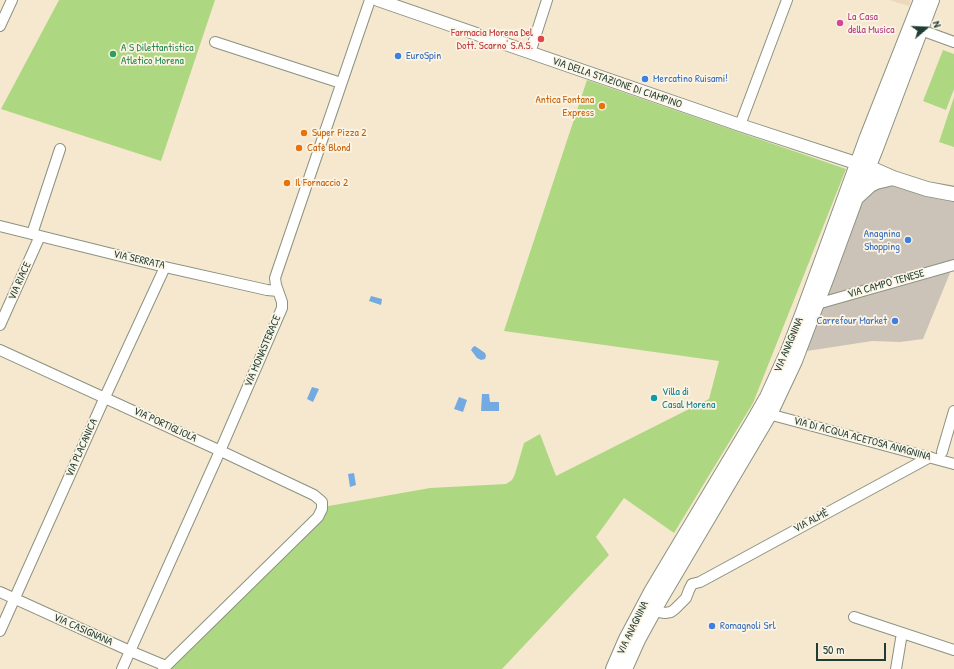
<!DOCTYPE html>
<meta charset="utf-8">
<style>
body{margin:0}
#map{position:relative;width:954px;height:669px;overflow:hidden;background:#f5e8ce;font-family:"Patrick Hand",sans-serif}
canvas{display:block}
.north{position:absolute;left:906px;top:8px;width:40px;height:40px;-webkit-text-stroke:3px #fcf5e5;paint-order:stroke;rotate:71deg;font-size:11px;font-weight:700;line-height:16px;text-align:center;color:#1f3d34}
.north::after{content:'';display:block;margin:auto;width:14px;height:18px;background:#1f3d34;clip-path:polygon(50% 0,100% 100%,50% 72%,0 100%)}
.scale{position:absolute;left:816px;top:643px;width:70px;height:18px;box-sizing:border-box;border:2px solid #1f3d34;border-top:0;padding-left:5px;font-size:12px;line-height:14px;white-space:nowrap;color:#1f3d34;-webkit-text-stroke:3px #fcf5e5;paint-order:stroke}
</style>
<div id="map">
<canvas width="954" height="669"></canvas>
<div class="north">N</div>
<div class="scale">50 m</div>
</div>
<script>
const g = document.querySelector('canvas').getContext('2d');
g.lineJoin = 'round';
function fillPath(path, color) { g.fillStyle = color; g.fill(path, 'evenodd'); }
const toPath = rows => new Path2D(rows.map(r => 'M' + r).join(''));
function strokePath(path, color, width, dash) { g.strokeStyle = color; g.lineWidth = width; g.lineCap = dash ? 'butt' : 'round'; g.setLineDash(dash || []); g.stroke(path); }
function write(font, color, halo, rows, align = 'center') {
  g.font = font + ' "Patrick Hand",sans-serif'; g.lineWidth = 3.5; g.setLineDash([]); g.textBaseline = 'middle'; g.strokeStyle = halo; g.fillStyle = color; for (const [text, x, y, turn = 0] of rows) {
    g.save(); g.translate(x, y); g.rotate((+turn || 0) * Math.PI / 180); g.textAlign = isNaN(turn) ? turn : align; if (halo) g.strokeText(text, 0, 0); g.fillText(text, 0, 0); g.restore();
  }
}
const built = toPath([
 [889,0,911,0,909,6]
]);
const industrial = toPath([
 [871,175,954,197,954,263,923,339,900,342,872,341,807,351]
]);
const green = toPath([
 [59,0,215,0,161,161,1,109],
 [943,50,954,54,954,89,946,110,923,101],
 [587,80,846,169,753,403,674,533,624,498,596,537,609,555,502,669,163,669,323,507,430,488,506,484,512,480,515,474,524,443,540,434,556,476,709,399,719,361,504,331],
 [954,97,954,147,939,142]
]);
const water = toPath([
 [371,296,382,299,381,305,369,301],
 [475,346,485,353,486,356,485,359,481,360,477,358,471,350,473,347],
 [312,387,319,389,313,402,307,399],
 [482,394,489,394,490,402,499,402,499,411,481,411],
 [459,397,467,400,463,412,454,409],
 [354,473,356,485,350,487,348,474]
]);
const minor = toPath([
 [0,26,12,0],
 [921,30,954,42],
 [215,42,341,83],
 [530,53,547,0],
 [740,125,787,0],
 [0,226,165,267,267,290,278,291],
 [32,234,60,149],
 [817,304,954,265],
 [0,325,40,236],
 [0,350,225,453,314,495,320,500,322,502,322,509,318,517,163,669],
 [769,408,771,412,776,416,954,464],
 [942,452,954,411],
 [0,592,130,651,166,666],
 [653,611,665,613,671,612,675,609,686,598,689,590,692,584,700,582,930,457],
 [854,617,954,650],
 [0,631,105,397,165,267],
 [122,669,220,451,282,308,282,302,276,285,275,278,277,272,370,0],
 [896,669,902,633]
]);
const tertiary = toPath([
 [378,0,740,125,865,166]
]);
const secondary = toPath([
 [868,167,893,178,927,189,954,194],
 [857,197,870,185,876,182,893,178],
 [613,669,626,639,652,590,752,423,767,397,788,351,803,312,867,137,921,0],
 [625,669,638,640,661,598,771,412,795,361,827,277,856,198,875,151,932,0]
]);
const markers = [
 [840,23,4,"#d1479c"],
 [541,39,4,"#e0444e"],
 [113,54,4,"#2e9e5b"],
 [398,56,4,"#3f7fe0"],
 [645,79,4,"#3f7fe0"],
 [602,106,4,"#e8710a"],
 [304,133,4,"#e8710a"],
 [299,148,4,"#e8710a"],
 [287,183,4,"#e8710a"],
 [908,240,4,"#3f7fe0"],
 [895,321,4,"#3f7fe0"],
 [654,398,4,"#0f9aa8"],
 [712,626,4,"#3f7fe0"]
];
const hotelNames = [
 ["La Casa",848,17],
 ["della Musica",848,30]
];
const healthNames = [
 ["Farmacia Morena Del",533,33],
 ["Dott. Scarno' S.A.S.",533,46]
];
const leisureNames = [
 ["A S Dilettantistica",121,48],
 ["Atletico Morena",121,61]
];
const shopNames = [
 ["EuroSpin",406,56],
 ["Mercatino Ruisami!",653,79],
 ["Anagnina",900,234,"right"],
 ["Shopping",900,247,"right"],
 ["Carrefour Market",887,321,"right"],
 ["Romagnoli Srl",720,626]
];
const streetNames = [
 ["VIA DELLA STAZIONE DI CIAMPINO",617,83,19],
 ["VIA SERRATA",139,260,13],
 ["VIA RIACE",20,281,-66],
 ["VIA CAMPO TENESE",886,284,-16],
 ["VIA ANAGNINA",789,345,-67],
 ["VIA MONASTERACE",263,351,-67],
 ["VIA PORTIGLIOLA",165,425,25],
 ["VIA DI ACQUA ACETOSA ANAGNINA",862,439,15],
 ["VIA PLACANICA",82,448,-66],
 ["VIA ALMÈ",811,521,-28],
 ["VIA ANAGNINA",633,628,-64],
 ["VIA CASIGNANA",83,630,24]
];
const foodNames = [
 ["Antica Fontana",594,100,"right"],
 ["Express",594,113,"right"],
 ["Super Pizza 2",312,133],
 ["Cafè Blond",307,148],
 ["Il Fornaccio 2",295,183]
];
const cultureNames = [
 ["Villa di",662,392],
 ["Casal Morena",662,405]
];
fillPath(built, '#ecd8ba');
fillPath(industrial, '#cbc3b8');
fillPath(green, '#aed781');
fillPath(water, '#74aae2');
strokePath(minor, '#8a9281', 12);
strokePath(tertiary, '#8a9281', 14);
strokePath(secondary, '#8a9281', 16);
strokePath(minor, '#fff', 10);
strokePath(tertiary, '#fff', 12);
strokePath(secondary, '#fff', 14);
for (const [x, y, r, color] of markers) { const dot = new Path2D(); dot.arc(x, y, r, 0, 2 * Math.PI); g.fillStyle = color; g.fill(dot); strokePath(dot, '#fcf5e5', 1.5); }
write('11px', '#b23c85', '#fcf5e5', hotelNames, 'left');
write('11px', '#be3a42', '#fcf5e5', healthNames, 'right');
write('11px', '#27864d', '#fcf5e5', leisureNames, 'left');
write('11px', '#366cbe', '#fcf5e5', shopNames, 'left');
write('11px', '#1f3d34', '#fcf5e5', streetNames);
write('11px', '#c56008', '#fcf5e5', foodNames, 'left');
write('11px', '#0d838f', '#fcf5e5', cultureNames, 'left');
</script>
